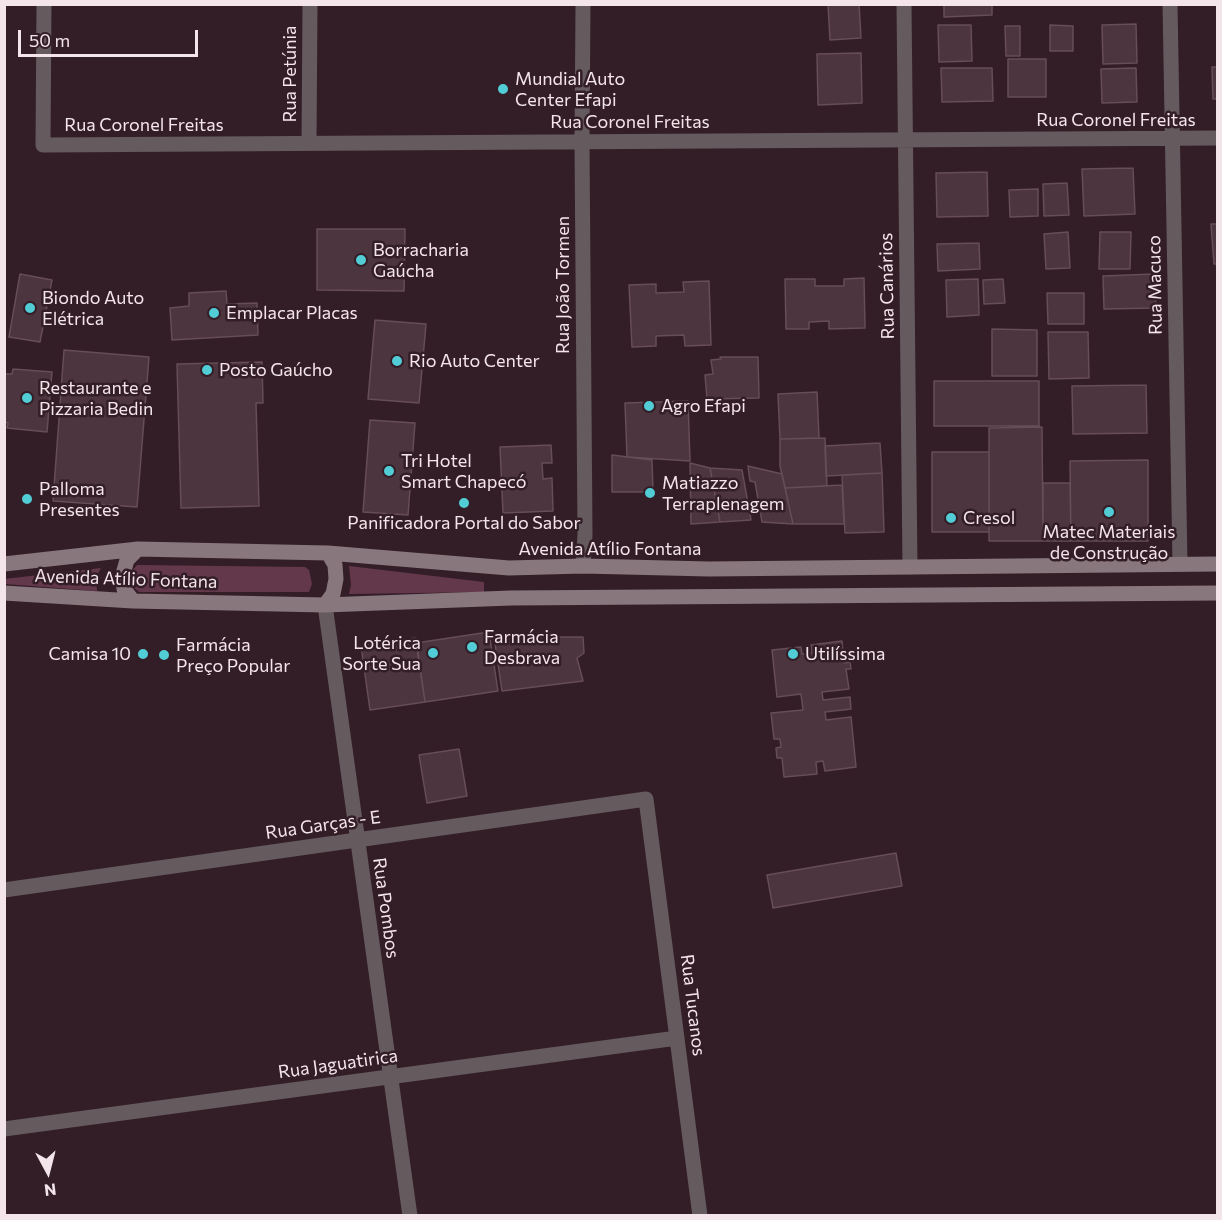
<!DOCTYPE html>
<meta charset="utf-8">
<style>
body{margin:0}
#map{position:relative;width:1222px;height:1220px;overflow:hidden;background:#331e27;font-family:Commissioner,sans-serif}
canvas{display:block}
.frame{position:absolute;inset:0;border:6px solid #f4e5ea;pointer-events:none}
.north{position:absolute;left:18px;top:1142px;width:60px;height:60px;-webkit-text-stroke:4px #331e27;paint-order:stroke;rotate:173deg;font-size:16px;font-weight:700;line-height:24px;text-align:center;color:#f4e5ea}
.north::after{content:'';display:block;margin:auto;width:21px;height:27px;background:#f4e5ea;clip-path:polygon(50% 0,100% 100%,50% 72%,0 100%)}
.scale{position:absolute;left:18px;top:30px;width:180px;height:27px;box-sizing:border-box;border:3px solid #f4e5ea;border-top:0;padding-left:8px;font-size:18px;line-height:21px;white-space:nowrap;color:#f4e5ea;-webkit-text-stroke:4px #331e27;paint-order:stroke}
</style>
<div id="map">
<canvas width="1222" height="1220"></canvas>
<div class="frame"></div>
<div class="north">N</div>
<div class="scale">50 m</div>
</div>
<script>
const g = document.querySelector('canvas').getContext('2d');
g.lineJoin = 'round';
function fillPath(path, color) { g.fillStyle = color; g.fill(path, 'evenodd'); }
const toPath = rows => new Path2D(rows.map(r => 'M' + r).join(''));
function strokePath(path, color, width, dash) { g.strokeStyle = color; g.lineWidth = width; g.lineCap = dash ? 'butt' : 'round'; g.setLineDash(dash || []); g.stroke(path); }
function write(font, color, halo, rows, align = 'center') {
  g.font = font + ' Commissioner,sans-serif'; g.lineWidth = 5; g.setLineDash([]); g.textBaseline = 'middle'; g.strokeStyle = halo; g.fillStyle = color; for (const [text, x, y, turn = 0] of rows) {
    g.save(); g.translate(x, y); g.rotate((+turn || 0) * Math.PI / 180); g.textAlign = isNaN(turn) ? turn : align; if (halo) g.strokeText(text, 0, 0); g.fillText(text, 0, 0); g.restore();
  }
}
const green = toPath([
 [137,565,305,567,309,570,312,584,309,592,139,592,131,585,130,573],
 [349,566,484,582,484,592,349,594,351,585],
 [101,568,96,577,97,591,5,584,4,579]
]);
const building = toPath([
 [828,4,859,4,861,38,830,40,828,4],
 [944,4,992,4,992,15,944,17,944,4],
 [1136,24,1137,63,1103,64,1102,25,1136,24],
 [938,25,971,25,972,61,939,62,938,25],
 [1050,25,1073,26,1073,51,1050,51,1050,25],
 [1005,26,1020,26,1020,56,1006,56,1005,26],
 [861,53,862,103,818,105,817,54,861,53],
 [1008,59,1046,59,1046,97,1008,97,1008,59],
 [1212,67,1218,67,1218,99,1213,99,1212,67],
 [941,68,992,68,993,101,942,102,941,68],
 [1136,68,1137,102,1102,103,1101,69,1136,68],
 [1133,168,1135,214,1084,216,1082,169,1133,168],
 [987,172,988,216,937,217,936,173,987,172],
 [1067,183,1069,215,1044,216,1043,184,1067,183],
 [1038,189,1038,216,1010,217,1009,190,1038,189],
 [1211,224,1218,224,1218,264,1214,264,1211,224],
 [317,229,405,229,404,291,317,290,317,229],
 [1068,232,1070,268,1046,269,1044,234,1068,232],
 [1100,232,1131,232,1130,269,1099,269,1100,232],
 [979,243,980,269,938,271,937,244,979,243],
 [20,274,52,280,40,342,9,337,20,274],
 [1154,274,1156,308,1104,309,1103,276,1154,274],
 [864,278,865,328,829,329,829,321,809,322,809,329,786,329,785,279,815,279,815,286,844,286,844,279,864,278],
 [978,279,979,315,947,317,946,280,978,279],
 [1003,279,1005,303,984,304,983,280,1003,279],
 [709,281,711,345,685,346,684,335,656,336,656,346,632,347,629,285,656,284,656,293,684,292,683,282,709,281],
 [226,291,227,304,257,303,258,335,172,340,170,308,189,306,189,293,226,291],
 [1047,293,1084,293,1084,324,1048,324,1047,293],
 [375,320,426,324,419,403,368,399,375,320],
 [992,329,1037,330,1037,376,992,376,992,329],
 [1048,332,1088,332,1089,378,1049,379,1048,332],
 [64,350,149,357,137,507,53,501,64,350],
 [720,357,758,357,759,398,707,399,705,375,713,374,711,360,721,359,720,357],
 [262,362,263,403,256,403,259,506,181,508,177,364,262,362],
 [13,369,52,372,47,432,7,428,8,423,4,422,4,374,12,374,13,369],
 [934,381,1039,381,1039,426,934,426,934,381],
 [1146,385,1147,433,1073,434,1072,386,1146,385],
 [817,392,819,438,780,439,778,394,817,392],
 [688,401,690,461,627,457,625,403,688,401],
 [370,420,415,423,408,515,363,512,370,420],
 [1042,427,1043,541,989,541,989,428,1042,427],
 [825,438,827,486,785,488,780,466,780,439,825,438],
 [880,443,882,473,826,476,825,446,880,443],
 [551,445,552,463,542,463,543,479,552,478,553,511,503,513,500,447,551,445],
 [932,452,989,452,989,532,932,532,932,452],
 [612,455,652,460,653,492,612,492,612,455],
 [1148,460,1148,541,1071,541,1070,461,1148,460],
 [690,463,710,468,720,522,691,524,690,463],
 [748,466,782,474,793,524,762,522,755,482,750,481,748,466],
 [710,468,742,470,751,520,720,522,710,468],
 [882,473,884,532,845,533,842,475,882,473],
 [1043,483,1070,483,1071,541,1043,541,1043,483],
 [842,485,844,524,793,524,785,488,842,485],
 [489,632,498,691,425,702,416,643,489,632],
 [494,637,583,637,584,653,577,658,583,681,502,691,494,637],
 [416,638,425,702,370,710,361,646,416,638],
 [842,641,844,663,850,662,851,669,846,669,849,689,822,692,823,700,850,697,851,709,825,712,826,720,851,717,856,767,825,771,823,761,816,762,817,774,784,777,782,758,777,758,776,748,781,747,780,739,774,739,771,713,803,710,801,694,777,697,772,650,801,647,802,654,812,653,811,645,842,641],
 [459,749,467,796,427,803,419,755,459,749],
 [896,853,902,886,773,908,767,875,896,853]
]);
const minor = toPath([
 [44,4,43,145,1218,138],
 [583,4,582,142,585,535,583,566],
 [904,4,910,567],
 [1170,4,1180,564],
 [309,143,310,4],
 [325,605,410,1216],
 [4,890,646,799,700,1216],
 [4,1129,677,1038]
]);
const secondary = toPath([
 [4,564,138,549,328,553,509,568,583,566,709,569,1218,564],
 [4,593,133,601,325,605,511,598,1218,593],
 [133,601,124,589,123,574,127,560,138,549],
 [325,605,333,594,336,579,335,565,328,553]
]);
const markers = [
 [503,89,6,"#52ccd5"],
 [361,260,6,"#52ccd5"],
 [30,308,6,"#52ccd5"],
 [214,313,6,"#52ccd5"],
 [397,361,6,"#52ccd5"],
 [207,370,6,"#52ccd5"],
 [27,398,6,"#52ccd5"],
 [649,406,6,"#52ccd5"],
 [389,471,6,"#52ccd5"],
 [650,493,6,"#52ccd5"],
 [27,499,6,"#52ccd5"],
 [464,503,6,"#52ccd5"],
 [1109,512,6,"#52ccd5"],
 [951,518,6,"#52ccd5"],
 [472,647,6,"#52ccd5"],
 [433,653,6,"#52ccd5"],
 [143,654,6,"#52ccd5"],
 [793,654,6,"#52ccd5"],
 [164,655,6,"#52ccd5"]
];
const streetNames = [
 ["Rua Petúnia",290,74,-90],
 ["Rua Coronel Freitas",1116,120],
 ["Rua Coronel Freitas",630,122],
 ["Rua Coronel Freitas",144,125],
 ["Rua João Tormen",563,285,-90],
 ["Rua Macuco",1155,285,-91],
 ["Rua Canários",887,286,-91],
 ["Avenida Atílio Fontana",610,549],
 ["Avenida Atílio Fontana",126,579,2],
 ["Rua Garças - E",323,825,-8],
 ["Rua Pombos",386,908,82],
 ["Rua Tucanos",693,1005,83],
 ["Rua Jaguatirica",338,1064,-8]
];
const poiNames = [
 ["Mundial Auto",515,79],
 ["Center Efapi",515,100],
 ["Borracharia",373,250],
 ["Gaúcha",373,271],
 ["Biondo Auto",42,298],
 ["Elétrica",42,319],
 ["Emplacar Placas",226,313],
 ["Rio Auto Center",409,361],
 ["Posto Gaúcho",219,370],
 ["Restaurante e",39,388],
 ["Pizzaria Bedin",39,409],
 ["Agro Efapi",661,406],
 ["Tri Hotel",401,461],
 ["Smart Chapecó",401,482],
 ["Matiazzo",662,483],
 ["Terraplenagem",662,504],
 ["Palloma",39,489],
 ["Presentes",39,510],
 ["Cresol",963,518],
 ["Panificadora Portal do Sabor",464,523,"center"],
 ["Matec Materiais",1109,532,"center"],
 ["de Construção",1109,553,"center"],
 ["Farmácia",484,637],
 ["Desbrava",484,658],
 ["Lotérica",421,643,"right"],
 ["Sorte Sua",421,664,"right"],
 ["Farmácia",176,645],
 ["Preço Popular",176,666],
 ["Camisa 10",131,654,"right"],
 ["Utilíssima",805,654]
];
fillPath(green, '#64384b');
fillPath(building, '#4c353f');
strokePath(building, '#664d57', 1.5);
strokePath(minor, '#655a5e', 15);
strokePath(secondary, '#89777e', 15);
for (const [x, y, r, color] of markers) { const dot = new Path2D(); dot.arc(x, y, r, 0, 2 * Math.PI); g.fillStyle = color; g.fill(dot); strokePath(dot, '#331e27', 2); }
write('18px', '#f4e5ea', '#331e27', streetNames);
write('18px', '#f4e5ea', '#331e27', poiNames, 'left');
</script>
